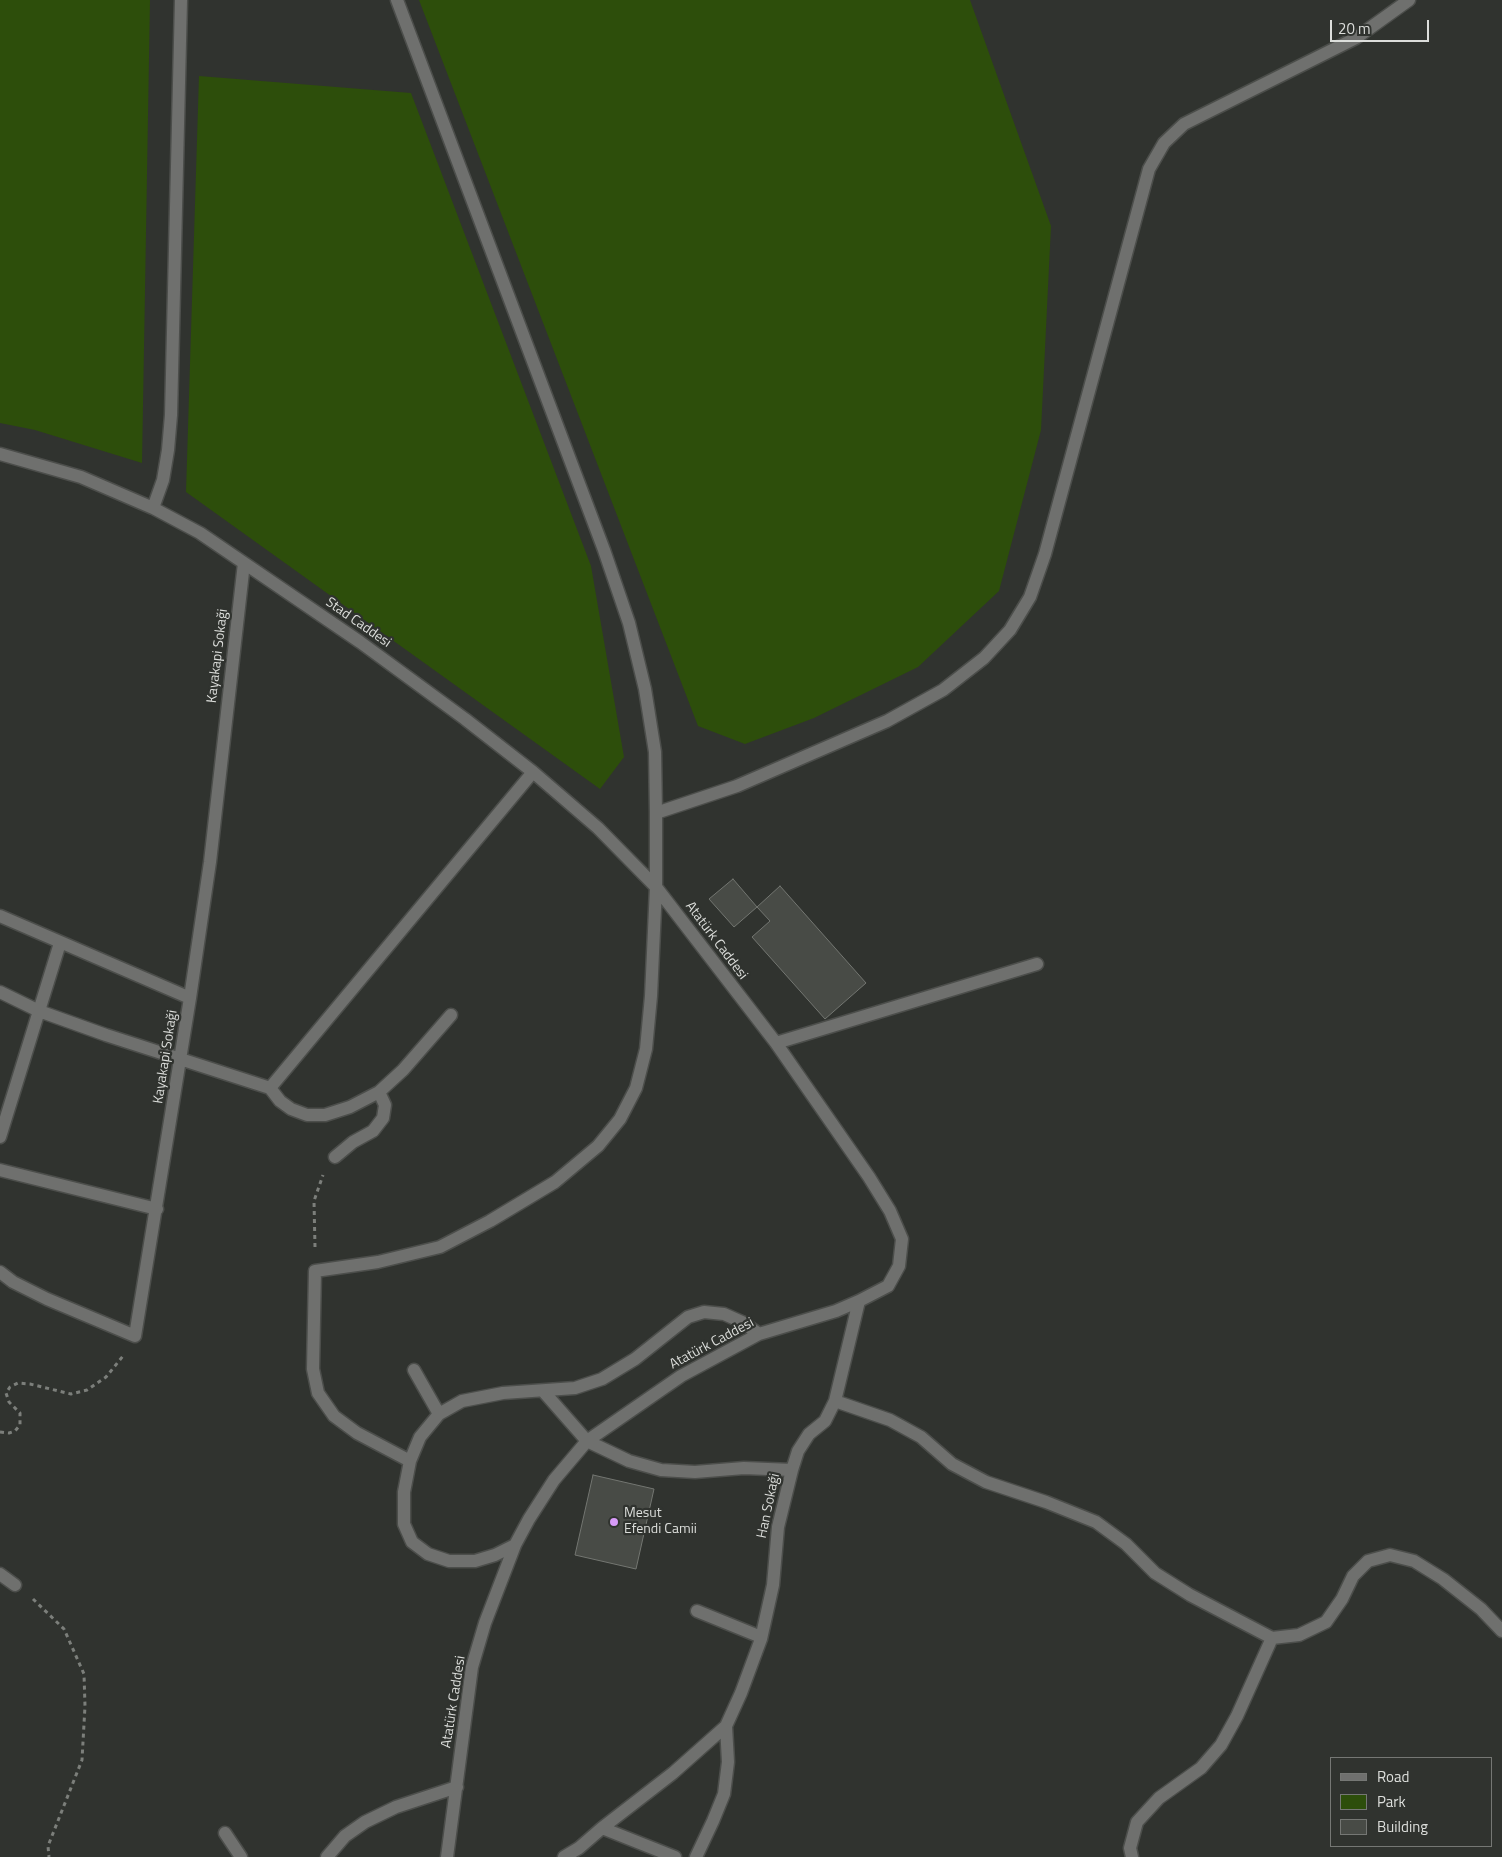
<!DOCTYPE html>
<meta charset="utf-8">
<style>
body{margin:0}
#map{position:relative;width:1502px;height:1857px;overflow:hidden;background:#30332f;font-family:"Titillium Web",sans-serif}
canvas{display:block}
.legend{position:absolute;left:1330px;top:1757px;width:162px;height:90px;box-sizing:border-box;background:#30332f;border:1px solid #757774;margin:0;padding:6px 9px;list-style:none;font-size:15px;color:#dcdedb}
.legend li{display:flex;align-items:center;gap:10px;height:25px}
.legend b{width:25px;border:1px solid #757774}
.scale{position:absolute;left:1330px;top:20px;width:99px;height:22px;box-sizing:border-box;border:2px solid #dcdedb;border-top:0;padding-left:6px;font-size:15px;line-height:18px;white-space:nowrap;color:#dcdedb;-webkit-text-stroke:4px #30332f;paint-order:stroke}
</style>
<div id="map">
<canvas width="1502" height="1857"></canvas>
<ul class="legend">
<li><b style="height:6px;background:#6f706e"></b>Road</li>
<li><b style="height:14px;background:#2d4e0b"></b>Park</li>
<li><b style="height:14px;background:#484b46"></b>Building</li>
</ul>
<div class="scale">20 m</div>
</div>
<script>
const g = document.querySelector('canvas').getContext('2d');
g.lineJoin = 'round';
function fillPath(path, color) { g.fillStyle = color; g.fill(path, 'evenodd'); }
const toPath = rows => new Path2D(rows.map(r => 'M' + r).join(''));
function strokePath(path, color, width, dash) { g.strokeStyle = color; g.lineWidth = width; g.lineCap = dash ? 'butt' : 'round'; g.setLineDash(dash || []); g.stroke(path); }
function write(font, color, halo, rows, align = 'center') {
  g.font = font + ' "Titillium Web",sans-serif'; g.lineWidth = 4.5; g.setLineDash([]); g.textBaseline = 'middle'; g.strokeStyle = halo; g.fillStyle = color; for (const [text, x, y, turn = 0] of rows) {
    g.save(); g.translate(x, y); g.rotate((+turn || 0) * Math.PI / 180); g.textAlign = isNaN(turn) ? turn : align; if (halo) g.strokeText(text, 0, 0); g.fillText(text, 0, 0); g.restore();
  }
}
const green = toPath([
 [0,0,150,0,142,463,35,430,0,423],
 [419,0,970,0,1051,226,1041,430,999,591,918,667,814,718,745,744,698,726],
 [199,76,411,93,591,566,624,757,600,789,186,492]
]);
const building = toPath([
 [733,879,757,907,734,927,709,899,733,879],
 [780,886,866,983,825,1019,752,937,770,921,757,907,780,886],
 [593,1475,654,1489,636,1569,575,1555,593,1475]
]);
const path = toPath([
 [315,1247,314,1201,323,1175],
 [0,1432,9,1433,15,1431,20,1425,20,1413,9,1402,6,1393,10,1387,18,1383,30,1384,71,1394,87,1390,106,1377,123,1356],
 [33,1599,64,1629,84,1674,85,1706,82,1760,48,1846,49,1857]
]);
const minor = toPath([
 [397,0,604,550,629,623,645,689,655,752,656,813,656,887,651,996,646,1049,636,1088,620,1119,598,1146,555,1182,490,1221,440,1247,378,1262,315,1271,313,1369,318,1393,334,1416,357,1433,410,1461],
 [0,454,81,477,153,508,200,533,360,642,465,719,533,772,598,828,656,887,776,1043,869,1177,890,1211,902,1239,899,1266,888,1286,859,1301,836,1311,759,1334,681,1376,587,1441,554,1480,529,1519,515,1545,485,1623,472,1667,447,1857],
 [153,508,163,480,168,450,171,415,181,0],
 [656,813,737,786,887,721,943,690,984,658,1010,630,1030,597,1045,554,1149,169,1164,143,1184,124,1356,38,1409,0],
 [0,916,190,998],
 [0,992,39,1011,106,1035,270,1088,280,1101,291,1109,307,1115,325,1115,350,1107,379,1092,403,1070,451,1015],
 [776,1043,1037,964],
 [270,1088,533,772],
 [0,1137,60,943],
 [335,1157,353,1142,373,1131,383,1118,385,1105,379,1092],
 [0,1170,157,1209],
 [0,1272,13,1282,47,1299,135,1336,190,998,210,862,244,563],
 [414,1370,439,1414],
 [544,1392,587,1441,629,1461,661,1470,695,1472,744,1468,792,1470],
 [835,1401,890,1420,921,1437,952,1464,986,1482,1046,1502,1096,1522,1126,1544,1155,1573,1190,1595,1272,1638,1299,1635,1326,1622,1342,1599,1353,1576,1368,1561,1390,1555,1414,1561,1443,1579,1481,1609,1502,1631],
 [515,1545,495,1555,475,1561,449,1561,428,1554,412,1542,404,1524,404,1492,410,1461,420,1437,439,1414,462,1401,503,1393,575,1388,602,1379,635,1359,688,1317,704,1312,724,1314,742,1322,759,1334],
 [0,1574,15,1585],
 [697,1611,761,1637],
 [602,1828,675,1857],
 [225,1833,241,1857],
 [327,1857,345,1836,365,1822,396,1807,457,1787],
 [564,1857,579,1848,602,1828,673,1773,726,1726,741,1693,761,1639,773,1585,778,1527,792,1470,798,1451,809,1434,825,1421,835,1401,859,1301],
 [696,1857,713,1821,724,1794,728,1762,726,1726],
 [1132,1857,1130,1848,1137,1822,1159,1798,1201,1768,1221,1745,1237,1716,1272,1638]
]);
const markers = [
 [614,1522,5,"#d89bf8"]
];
const streetNames = [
 ["Stad Caddesi",358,623,35],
 ["Kayakapi Sokaği",218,656,-83],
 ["Atatürk Caddesi",716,941,53],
 ["Kayakapi Sokaği",166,1057,-81],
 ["Atatürk Caddesi",712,1344,-28],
 ["Han Sokaği",769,1506,-78],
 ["Atatürk Caddesi",454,1702,-81]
];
const poiNames = [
 ["Mesut",624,1514],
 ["Efendi Camii",624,1530]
];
fillPath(green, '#2d4e0b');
fillPath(building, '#484b46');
strokePath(building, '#737671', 1);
strokePath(minor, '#4c4e4b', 15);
strokePath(path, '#7c7f7b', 3, [4, 4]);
strokePath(minor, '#6f706e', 12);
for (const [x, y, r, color] of markers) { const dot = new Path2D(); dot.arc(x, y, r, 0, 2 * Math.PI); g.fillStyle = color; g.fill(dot); strokePath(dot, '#30332f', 2); }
write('14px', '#dcdedb', '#30332f', streetNames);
write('14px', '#dcdedb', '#30332f', poiNames, 'left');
</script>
